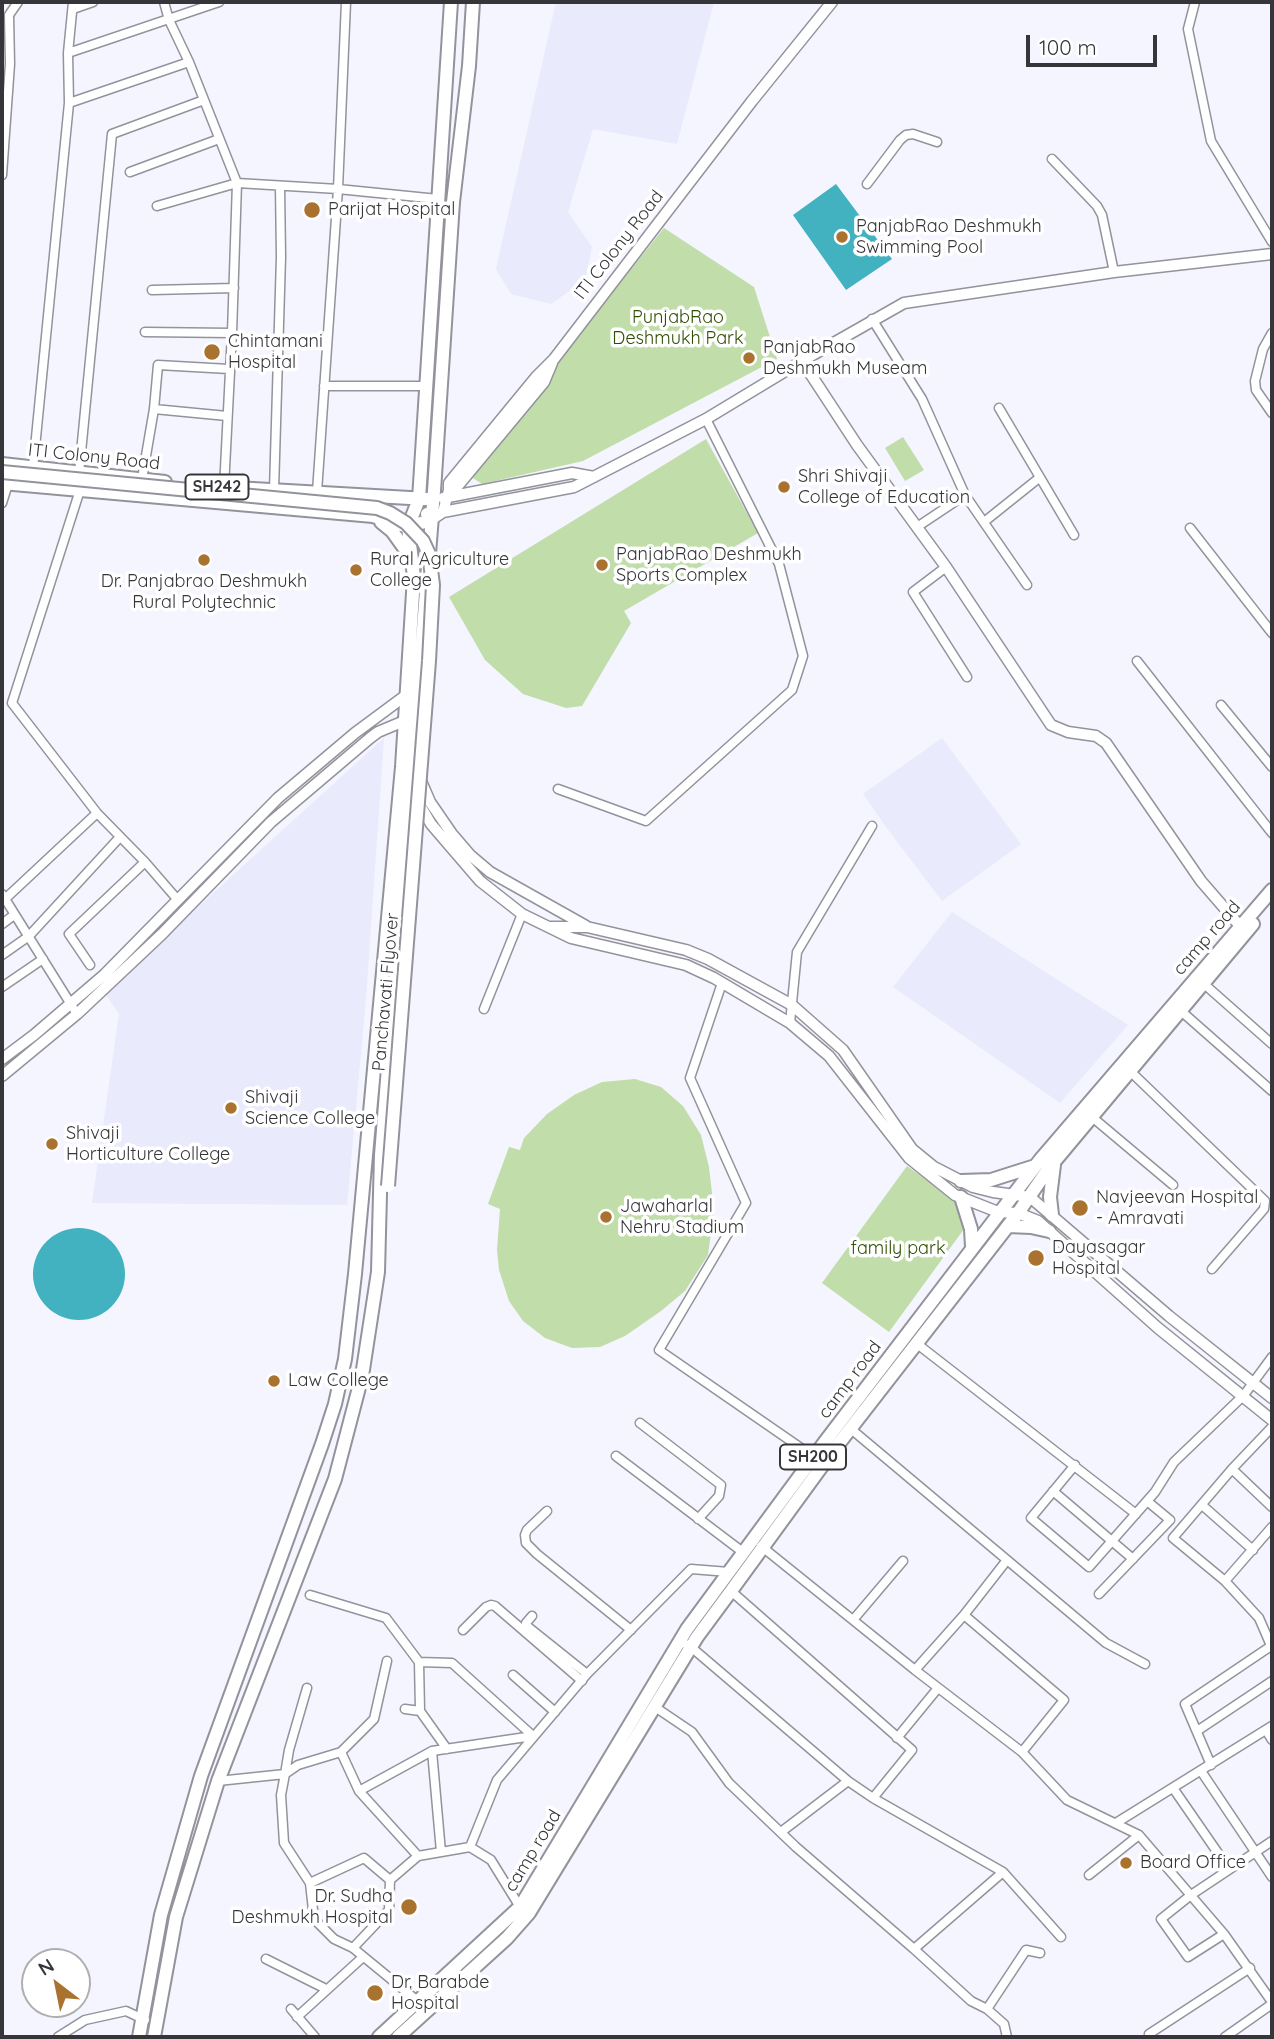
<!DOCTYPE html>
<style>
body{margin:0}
#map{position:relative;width:1274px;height:2039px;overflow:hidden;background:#f4f5fe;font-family:Quicksand,sans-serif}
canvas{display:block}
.frame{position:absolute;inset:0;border:4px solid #36363a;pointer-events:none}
.north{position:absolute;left:21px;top:1948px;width:70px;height:70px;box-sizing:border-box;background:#fff;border:2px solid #afafb0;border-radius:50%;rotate:328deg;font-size:19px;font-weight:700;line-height:28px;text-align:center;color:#36363a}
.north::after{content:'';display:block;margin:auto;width:24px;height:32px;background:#a9722f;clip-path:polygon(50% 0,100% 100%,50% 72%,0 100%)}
.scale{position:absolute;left:1026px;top:35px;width:131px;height:32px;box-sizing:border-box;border:4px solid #36363a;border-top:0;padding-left:9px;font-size:21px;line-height:24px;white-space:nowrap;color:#36363a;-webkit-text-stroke:5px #fff;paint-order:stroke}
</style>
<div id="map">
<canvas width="1274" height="2039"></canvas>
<div class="frame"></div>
<div class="north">N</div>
<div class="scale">100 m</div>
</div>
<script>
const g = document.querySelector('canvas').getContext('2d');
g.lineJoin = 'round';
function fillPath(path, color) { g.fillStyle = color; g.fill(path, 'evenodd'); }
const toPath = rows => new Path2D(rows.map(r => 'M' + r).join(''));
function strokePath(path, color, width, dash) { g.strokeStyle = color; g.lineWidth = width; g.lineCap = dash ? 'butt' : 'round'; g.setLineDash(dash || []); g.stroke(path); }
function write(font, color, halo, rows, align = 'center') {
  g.font = font + ' Quicksand,sans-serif'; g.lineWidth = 7; g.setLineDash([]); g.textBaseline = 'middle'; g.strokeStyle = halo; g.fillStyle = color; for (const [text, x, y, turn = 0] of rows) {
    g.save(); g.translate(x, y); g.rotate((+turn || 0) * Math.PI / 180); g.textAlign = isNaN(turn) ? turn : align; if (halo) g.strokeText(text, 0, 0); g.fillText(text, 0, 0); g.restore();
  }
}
const built = toPath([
 [556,2,714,2,677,144,593,129,568,212,592,247,585,280,551,304,511,294,496,269],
 [384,738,366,999,347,1205,92,1203,119,1014,104,992],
 [942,738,1021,844,942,901,886,827,863,794],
 [952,912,1128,1025,1060,1103,893,987]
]);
const green = toPath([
 [664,228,754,287,777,359,583,461,482,484,473,478,471,468],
 [903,437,924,470,905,481,885,448],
 [706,439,758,533,624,611,631,623,582,706,566,708,523,694,485,660,449,597],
 [635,1079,661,1087,683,1106,701,1135,709,1167,714,1210,708,1255,685,1291,661,1311,625,1336,600,1347,572,1348,545,1338,523,1321,509,1301,499,1270,497,1250,500,1209,488,1204,509,1147,520,1150,524,1138,547,1114,574,1095,602,1082],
 [907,1166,975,1214,889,1332,822,1283]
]);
const water = toPath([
 [836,184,892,259,846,290,793,215],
 '33 1274a46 46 0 1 1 92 0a46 46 0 1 1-92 0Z'
]);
const minor = toPath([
 [164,2,169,20,189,62,237,183,232,333,224,488],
 [1195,2,1188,29,1211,141,1272,242],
 [73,9,93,2],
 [68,53,219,2],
 [69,103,189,62],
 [1052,159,1097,206,1102,215,1114,272],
 [130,172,219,139],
 [2,175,10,64,9,15,18,2],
 [867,184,900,140,906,135,913,134,937,142],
 [157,206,237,183,338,189,438,199],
 [152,290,234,288],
 [872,319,922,399,965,495,1027,585],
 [145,332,232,333],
 [1272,333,1263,349,1255,381,1256,390,1272,413],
 [324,386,426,386],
 [999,408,1074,535],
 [154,409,227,416],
 [33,468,69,103,68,53,73,2],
 [79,473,112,134,204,100],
 [142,479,154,409,158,365,229,369],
 [80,490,12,703,97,813,145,862,177,899],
 [274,490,281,257,280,186],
 [317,492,338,189,346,2],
 [2,503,8,484],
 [984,522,1039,478],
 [917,527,965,495],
 [1190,528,1272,633],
 [946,567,913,592,967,677],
 [1137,661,1272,833],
 [1221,705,1272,767],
 [558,789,646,821,792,690,803,656,779,564,706,419],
 [2,894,77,1014],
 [5,899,97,813],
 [2,924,14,915],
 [2,955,29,936,120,837],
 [90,965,69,934,145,862],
 [722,983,690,1078,746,1203,659,1350,814,1457],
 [1203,983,1272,1044],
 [2,987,43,959],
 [484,1009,522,914],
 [1181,1011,1272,1091],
 [790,1023,797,952,872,826],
 [1130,1071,1265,1201,1264,1209,1212,1269],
 [1092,1117,1173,1185],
 [916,1343,1136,1514],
 [640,1423,721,1485,719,1496,698,1519],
 [1272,1427,1232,1469,1173,1538,1225,1581,1259,1618,1272,1648],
 [851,1429,1106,1643,1145,1664],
 [616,1456,744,1553],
 [1075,1465,1031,1518,1089,1567,1155,1492,1174,1462,1244,1395,1272,1357],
 [1232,1469,1272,1507],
 [1053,1491,1133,1559],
 [1202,1505,1253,1550],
 [547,1511,527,1530,525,1535,526,1543,537,1554,631,1630],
 [761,1546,915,1670,1022,1752,1067,1800,1139,1835,1224,1934,1272,2002],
 [1225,1581,1272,1527],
 [731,1591,912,1750,873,1798],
 [1099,1594,1170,1520,1147,1501],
 [310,1595,386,1618,419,1662,420,1711,447,1749],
 [964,1615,1064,1700,1022,1752],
 [532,1616,526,1623,527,1626,587,1674],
 [853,1620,903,1561],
 [463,1630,486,1607,491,1605,495,1606,582,1681],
 [680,1641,691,1647,848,1781,873,1798,1003,1872,1061,1937],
 [387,1661,374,1719,341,1752,298,1765,285,1774,281,1795,284,1843,310,1883,314,1919,334,1939,353,1948,420,2003],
 [419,1662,452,1663,533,1736],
 [915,1670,964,1615,1007,1560],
 [513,1675,555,1712],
 [655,1707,692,1732,729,1783,796,1847,914,1949,971,2001,987,2009,1004,2024,1007,2037],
 [405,1709,420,1711],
 [1266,1730,1272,1740],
 [1197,1731,1272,1681],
 [897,1738,938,1688],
 [432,1751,441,1852],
 [341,1752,359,1791,418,1856],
 [1211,1765,1185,1704,1271,1646],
 [1201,1771,1272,1877],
 [218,1781,285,1774,289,1750,307,1688],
 [1173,1788,1229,1869],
 [359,1791,432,1751,533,1736],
 [1116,1823,1272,1726],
 [781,1832,848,1781],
 [470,1847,497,1780,587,1674,691,1569,729,1572],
 [1089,1875,1139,1835],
 [390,1880,418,1856,470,1847,491,1860,520,1907],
 [310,1883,364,1858,390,1880,389,1910,353,1948],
 [1224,1934,1188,1957,1161,1919,1191,1895,1272,1841],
 [914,1949,1003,1872],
 [266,1959,326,1989],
 [291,2009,315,2037],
 [987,2009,1026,1950,1040,1953],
 [297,2017,363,1957],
 [1149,2034,1250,1968],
 [58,2037,85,2020,126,2011,145,2020],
 [1225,2037,1272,2004]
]);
const tertiary = toPath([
 [802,361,857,445,946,567,1051,725,1068,732,1096,736,1106,743,1201,881,1240,926],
 [449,490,456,488,544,382,552,363],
 [443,498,572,473,594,477],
 [443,512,449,490,449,483,453,478,537,376,554,359,752,101,832,2],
 [431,520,443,512,574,487,706,419,802,361,904,303,1114,272,1272,254],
 [421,781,430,802,452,834,470,855,490,872,586,926],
 [418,802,431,824,480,881,522,914,571,938,686,965,714,978,790,1023,829,1056,909,1158,955,1195,998,1212,1018,1213,1038,1221,1158,1328,1272,1420],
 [551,927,587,927,686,950,708,959,792,1005,843,1050,912,1149,934,1167,973,1187,993,1192,1030,1197,1169,1316,1272,1398],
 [2,1059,34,1035,104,975,278,798,355,733,409,693],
 [2,1076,77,1014,162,934,271,822,370,738,378,732,409,719]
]);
const primary = toPath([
 [2,464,165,482],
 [2,483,373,516,408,527,431,520,427,514],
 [218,487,427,499],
 [381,522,392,531,405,549,407,557],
 [961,1181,991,1180,1035,1166],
 [961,1197,971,1229,972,1247],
 [1052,1215,1050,1197,1054,1165],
 [1008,1226,1031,1227,1049,1231],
 [139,2037,161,1915,201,1776,322,1444,335,1404,345,1359,355,1274,402,767,414,577,408,527,419,499,451,2],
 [154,2037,176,1917,218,1781,335,1479,362,1376,378,1272,381,1155,434,491,453,202,469,66,473,2],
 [379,2037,520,1907,687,1629,824,1443,1040,1160,1272,890],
 [398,2037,507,1938,529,1913,697,1637,731,1591,833,1451,1018,1213,1049,1168,1253,924]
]);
const primaryBridge = toPath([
 [2,472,377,508,390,513,406,523,423,541,429,554,433,585,429,661,388,1186]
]);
const markers = [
 [312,210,9,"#a9722f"],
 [842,237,7,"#a9722f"],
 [212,352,9,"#a9722f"],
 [749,358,7,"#a9722f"],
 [784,487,7,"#a9722f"],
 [204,560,7,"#a9722f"],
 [602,565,7,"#a9722f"],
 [356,570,7,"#a9722f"],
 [231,1108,7,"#a9722f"],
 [52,1144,7,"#a9722f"],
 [1080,1208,9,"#a9722f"],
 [606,1217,7,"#a9722f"],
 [1036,1258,9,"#a9722f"],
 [274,1381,7,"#a9722f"],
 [1126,1863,7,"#a9722f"],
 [409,1907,9,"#a9722f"],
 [375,1993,9,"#a9722f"]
];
const shields = [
 [217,487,63],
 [813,1457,66]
];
const shieldNames = [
 ["SH242",217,487],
 ["SH200",813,1457]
];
const poiNames = [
 ["Parijat Hospital",328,210],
 ["PanjabRao Deshmukh",856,227],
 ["Swimming Pool",856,248],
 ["Chintamani",228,342],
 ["Hospital",228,363],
 ["PanjabRao",763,348],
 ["Deshmukh Museam",763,369],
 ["Shri Shivaji",798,477],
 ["College of Education",798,498],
 ["PanjabRao Deshmukh",616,555],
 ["Sports Complex",616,576],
 ["Rural Agriculture",370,560],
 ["College",370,581],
 ["Dr. Panjabrao Deshmukh",204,582,"center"],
 ["Rural Polytechnic",204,603,"center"],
 ["Shivaji",245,1098],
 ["Science College",245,1119],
 ["Shivaji",66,1134],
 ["Horticulture College",66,1155],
 ["Navjeevan Hospital",1096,1198],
 ["- Amravati",1096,1219],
 ["Jawaharlal",620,1207],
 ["Nehru Stadium",620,1228],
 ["Dayasagar",1052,1248],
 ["Hospital",1052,1269],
 ["Law College",288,1381],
 ["Board Office",1140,1863],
 ["Dr. Sudha",393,1897,"right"],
 ["Deshmukh Hospital",393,1918,"right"],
 ["Dr. Barabde",391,1983],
 ["Hospital",391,2004]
];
const streetNames = [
 ["ITI Colony Road",619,245,-52],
 ["ITI Colony Road",94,457,6],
 ["camp road",1207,938,-49],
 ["Panchavati Flyover",386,992,-85],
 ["camp road",850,1380,-53],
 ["camp road",533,1851,-59]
];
const parkNames = [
 ["PunjabRao",678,318],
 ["Deshmukh Park",678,339],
 ["family park",898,1249]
];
fillPath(built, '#e9eafb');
fillPath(green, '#c1ddaa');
fillPath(water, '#42b2c0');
strokePath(minor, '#92939b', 11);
strokePath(tertiary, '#92939b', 13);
strokePath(primary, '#92939b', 16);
strokePath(minor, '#fff', 8);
strokePath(tertiary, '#fff', 10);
strokePath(primary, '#fff', 12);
strokePath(primaryBridge, '#92939b', 16, []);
strokePath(primaryBridge, '#fff', 12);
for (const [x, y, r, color] of markers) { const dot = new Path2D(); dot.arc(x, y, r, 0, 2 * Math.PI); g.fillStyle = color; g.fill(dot); strokePath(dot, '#fff', 2.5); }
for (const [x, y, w] of shields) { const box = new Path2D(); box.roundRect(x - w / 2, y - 12.5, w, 25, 5); g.fillStyle = '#fff'; g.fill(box); strokePath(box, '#36363a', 2); }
write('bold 16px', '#36363a', null, shieldNames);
write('18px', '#36363a', '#fff', poiNames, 'left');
write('18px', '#36363a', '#fff', streetNames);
write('18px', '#2f4e00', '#fff', parkNames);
</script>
